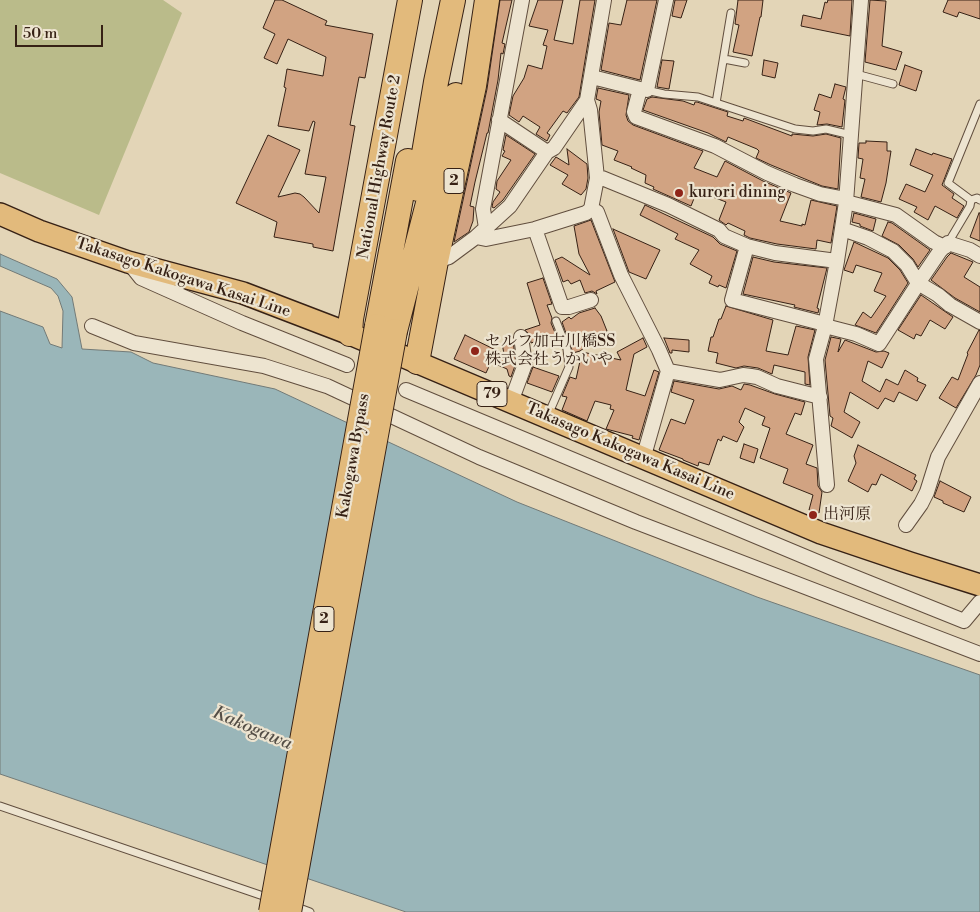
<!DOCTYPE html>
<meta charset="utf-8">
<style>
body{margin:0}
#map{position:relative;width:980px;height:912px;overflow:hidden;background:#e3d5b7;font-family:"Libre Bodoni",serif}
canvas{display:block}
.scale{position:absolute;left:15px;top:25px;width:88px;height:22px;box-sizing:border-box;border:2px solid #362115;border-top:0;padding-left:6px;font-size:15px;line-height:18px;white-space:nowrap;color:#362115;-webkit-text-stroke:4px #ede4d0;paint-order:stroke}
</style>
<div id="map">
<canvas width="980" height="912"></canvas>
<div class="scale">50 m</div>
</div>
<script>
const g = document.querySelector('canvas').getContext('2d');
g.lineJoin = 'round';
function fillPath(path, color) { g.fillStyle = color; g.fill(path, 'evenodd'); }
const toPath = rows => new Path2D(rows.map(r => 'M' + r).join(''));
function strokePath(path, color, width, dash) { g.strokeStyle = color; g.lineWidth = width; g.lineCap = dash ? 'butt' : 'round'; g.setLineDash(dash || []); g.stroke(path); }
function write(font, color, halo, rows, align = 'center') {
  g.font = font + ' "Libre Bodoni","Noto Serif JP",serif'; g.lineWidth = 4.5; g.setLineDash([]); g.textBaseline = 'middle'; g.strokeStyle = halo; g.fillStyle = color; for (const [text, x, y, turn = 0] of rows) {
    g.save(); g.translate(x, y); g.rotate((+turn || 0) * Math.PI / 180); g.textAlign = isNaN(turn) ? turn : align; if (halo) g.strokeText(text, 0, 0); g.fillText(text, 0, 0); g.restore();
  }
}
const green = toPath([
 [0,0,163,0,182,13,99,215,0,173]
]);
const water = toPath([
 [0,254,57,279,72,297,82,349,131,352,153,363,275,389,517,502,757,597,980,675,980,912,406,912,0,774,0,311,43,327,50,344,62,348,63,311,58,296,51,288,0,266,0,254]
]);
const building = toPath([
 [275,0,282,0,327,21,325,25,373,34,365,78,359,77,350,125,355,126,333,251,313,247,313,244,274,237,277,222,236,203,268,135,300,150,278,197,295,193,300,194,304,197,319,213,326,177,305,174,315,122,313,121,309,131,278,126,286,88,284,87,287,69,323,76,326,57,288,39,277,64,264,58,275,34,263,28,275,0],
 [500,0,512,0,502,43,505,44,503,54,501,53,498,80,488,133,487,133,475,182,470,206,474,207,473,221,469,232,454,242,487,89,500,0],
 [538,0,563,0,554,40,573,44,580,0,595,0,579,97,567,113,563,111,547,133,550,135,547,141,536,134,540,127,523,116,519,122,509,115,513,96,524,78,528,65,542,69,547,46,543,45,548,30,529,26,538,0],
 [627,0,657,0,640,80,601,70,609,23,621,25,627,0],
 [675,0,687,0,681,18,672,16,675,0],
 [738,0,763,0,761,17,760,17,752,56,733,52,739,25,735,24,738,0],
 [828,0,852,0,850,36,801,26,803,15,821,19,825,2,827,3,828,0],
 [870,0,886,1,882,46,902,52,896,70,865,62,870,0],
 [948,0,980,0,980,19,959,12,957,17,943,12,948,0],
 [662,60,674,61,669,89,657,87,662,60],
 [764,60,778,63,775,78,762,75,764,60],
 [905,65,922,71,916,91,899,85,905,65],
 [835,84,846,87,843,99,845,100,842,127,827,124,817,125,820,112,814,110,819,94,831,98,835,84],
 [598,88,629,95,626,115,628,121,633,125,703,151,694,168,717,177,725,161,763,181,791,193,780,221,802,226,802,224,805,225,811,200,837,206,831,243,817,240,816,249,777,244,750,238,744,235,745,231,728,223,726,225,719,220,726,202,697,191,691,206,653,189,654,187,645,183,646,175,631,168,632,167,614,160,618,151,602,145,599,112,601,101,596,99,598,88],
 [652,97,683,101,694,105,695,102,697,102,728,112,727,116,743,121,744,118,792,136,792,134,813,136,826,134,841,138,838,189,822,186,771,165,756,158,759,151,757,149,728,137,726,142,708,133,643,110,647,99,652,97],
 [506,135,535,154,503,200,494,208,492,207,493,202,500,192,496,189,497,181,511,160,502,156,505,151,503,150,506,135],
 [866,141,887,142,887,151,891,151,886,183,881,202,861,197,865,179,860,178,863,159,858,158,859,143,866,143,866,141],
 [567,149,587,164,588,178,586,189,581,195,562,184,568,175,550,165,556,157,569,165,567,149],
 [916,149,932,155,933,153,952,159,942,185,954,194,952,198,964,206,957,218,935,206,928,220,914,212,917,207,899,199,906,184,925,192,933,175,910,165,916,149],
 [645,205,713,237,720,244,737,251,726,288,719,285,718,287,709,283,712,276,690,264,699,250,675,239,678,234,640,215,645,205],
 [854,213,876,219,873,231,860,226,860,224,852,222,854,213],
 [979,213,980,213,980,241,970,237,979,213],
 [591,220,615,282,596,291,597,294,592,291,585,293,580,280,571,284,568,280,563,282,555,260,562,257,590,275,579,254,574,226,591,220],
 [888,222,892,223,930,250,918,267,913,259,899,245,882,236,888,222],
 [613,229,660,250,646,279,629,272,613,229],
 [854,242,888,258,900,270,908,283,876,333,855,325,863,312,871,318,886,296,874,291,882,273,856,265,853,273,844,270,854,242],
 [951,253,973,262,964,277,980,287,980,312,955,298,931,280,947,257,951,253],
 [753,257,774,262,827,268,817,308,819,309,818,313,794,307,795,305,743,294,753,257],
 [543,278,552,304,547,305,552,318,551,323,556,335,531,343,530,335,525,330,540,325,527,283,543,278],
 [921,295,953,317,945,329,930,320,921,336,916,334,914,339,898,330,921,295],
 [726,306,773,320,766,351,788,355,796,326,815,330,808,357,810,385,805,384,805,372,774,365,772,374,758,368,744,366,736,368,716,363,718,353,708,351,711,337,713,337,719,319,721,319,726,306],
 [595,308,601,316,607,331,580,351,573,353,562,322,569,317,571,319,579,313,595,308],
 [979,330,980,331,980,365,976,375,956,408,939,398,952,377,958,380,968,354,967,353,979,330],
 [465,335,504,354,502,343,513,341,516,363,511,377,509,376,507,369,491,362,486,373,454,359,465,335],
 [831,337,841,339,838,352,845,340,876,352,884,351,889,353,882,368,868,361,862,381,880,392,886,379,898,385,905,370,918,378,917,381,926,385,917,401,899,392,894,402,885,398,878,409,850,392,844,412,860,422,852,438,831,426,833,418,830,416,825,360,831,337],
 [643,338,647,347,634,354,626,390,645,396,654,370,659,372,639,440,632,438,633,436,606,429,614,410,610,409,611,405,595,401,587,421,562,410,567,397,562,396,570,377,576,379,582,352,621,360,617,352,643,338],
 [664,338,689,340,689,352,672,350,672,353,670,353,664,338],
 [533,367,559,376,552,392,527,383,533,367],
 [674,381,719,389,732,386,741,390,744,384,750,385,775,394,805,402,801,415,795,413,786,434,813,445,806,464,817,468,818,486,822,492,819,513,809,510,813,495,783,483,788,469,760,458,770,428,762,425,765,417,745,408,739,422,744,427,737,442,723,436,721,441,718,439,709,465,699,462,698,466,683,460,683,459,659,450,671,419,685,424,694,400,671,392,674,381],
 [744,444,758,449,754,463,740,458,744,444],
 [858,445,916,475,914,479,917,481,912,491,881,474,876,485,872,484,868,492,848,481,856,463,854,456,858,445],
 [940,481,971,497,964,512,943,503,943,501,934,497,940,481]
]);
const lane = toPath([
 [724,59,745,63],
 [856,74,893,84],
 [646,90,664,94,698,97,795,129,813,131,826,129,851,135],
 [716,103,731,13],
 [980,104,948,183,971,200,977,198,980,200],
 [948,243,970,206,971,200],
 [548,415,569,367,567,349,556,321],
 [0,806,269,898],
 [294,906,310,912]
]);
const street = toPath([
 [592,77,640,89,634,112,636,117,715,146,767,173,795,185,820,194,846,199],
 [647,90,666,0],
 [499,120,547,152],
 [597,178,602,178,668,205,719,230,724,236,747,246,775,253,837,261],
 [846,202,896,215,934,242,945,247],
 [591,209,597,212,621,275,659,350,668,371,643,459],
 [486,228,483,209,522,0],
 [535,229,562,307,569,307,591,300],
 [842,229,868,238,893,251,907,265,918,283,938,295,950,305,980,322],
 [476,237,486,239,535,229,586,213,591,209,597,178,596,168,590,110,587,100],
 [747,246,732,300,825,324],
 [436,261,449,257,476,237,510,206,547,152,554,148,587,100,604,0],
 [129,263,141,278,242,323,347,365],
 [92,326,134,343,264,366,327,386,479,457,636,522,980,654],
 [825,326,856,334,879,344,923,276,940,251,948,243,970,250,980,256],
 [668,371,720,380,743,375,751,376,757,377,777,386,820,397],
 [406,390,832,568,964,621,980,602],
 [511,402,525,364,521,337],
 [827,485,816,359,825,326,837,261,846,202,861,0],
 [906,525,921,504,927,492,938,457,980,383]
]);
const primary = toPath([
 [0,214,39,231,128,262,243,293,350,334,821,533,910,563,980,585]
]);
const highway = toPath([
 [418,189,436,82,453,0],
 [377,326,408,161],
 [395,331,456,95],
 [350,334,351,319,410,0],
 [417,362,436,261,474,86,487,0]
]);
const highwayBridge = toPath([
 [271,912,377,326],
 [289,912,395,331]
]);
const markers = [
 [679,193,5,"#8f2418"],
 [475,351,5,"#8f2418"],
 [813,515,5,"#8f2418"]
];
const shields = [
 [454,181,20],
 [492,394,30],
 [324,619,20]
];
const shieldNames = [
 ["2",454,181],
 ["79",492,394],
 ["2",324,619]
];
const streetNames = [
 ["National Highway Route 2",380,167,-80],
 ["Takasago Kakogawa Kasai Line",183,278,18],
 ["Takasago Kakogawa Kasai Line",630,452,23],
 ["Kakogawa Bypass",354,456,-80]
];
const poiNames = [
 ["kurori dining",689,193],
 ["セルフ加古川橋SS",485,342],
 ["株式会社うかいや",485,360],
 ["出河原",823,515]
];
const waterNames = [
 ["Kakogawa",252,729,23]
];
fillPath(green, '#babb8a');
fillPath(water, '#9ab6b9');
strokePath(water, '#727a77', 1);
fillPath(building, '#d1a382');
strokePath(building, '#362115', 1);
strokePath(lane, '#614e3e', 9);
strokePath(street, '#614e3e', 16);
strokePath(primary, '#362115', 24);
strokePath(highway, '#362115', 26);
strokePath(lane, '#ede4d0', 7);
strokePath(street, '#ede4d0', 14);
strokePath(primary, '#e2ba7c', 21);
strokePath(highway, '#e2ba7c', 24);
strokePath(highwayBridge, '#362115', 26, []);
strokePath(highwayBridge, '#e2ba7c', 24);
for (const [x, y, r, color] of markers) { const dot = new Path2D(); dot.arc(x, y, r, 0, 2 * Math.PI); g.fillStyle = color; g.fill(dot); strokePath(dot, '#ede4d0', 2); }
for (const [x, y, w] of shields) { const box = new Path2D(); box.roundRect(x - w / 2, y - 12.5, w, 25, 4); g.fillStyle = '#ede4d0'; g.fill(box); strokePath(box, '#362115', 1); }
write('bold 15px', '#362115', null, shieldNames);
write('16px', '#362115', '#ede4d0', streetNames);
write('16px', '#362115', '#ede4d0', poiNames, 'left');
write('italic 18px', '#544e46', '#ede4d0', waterNames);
</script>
